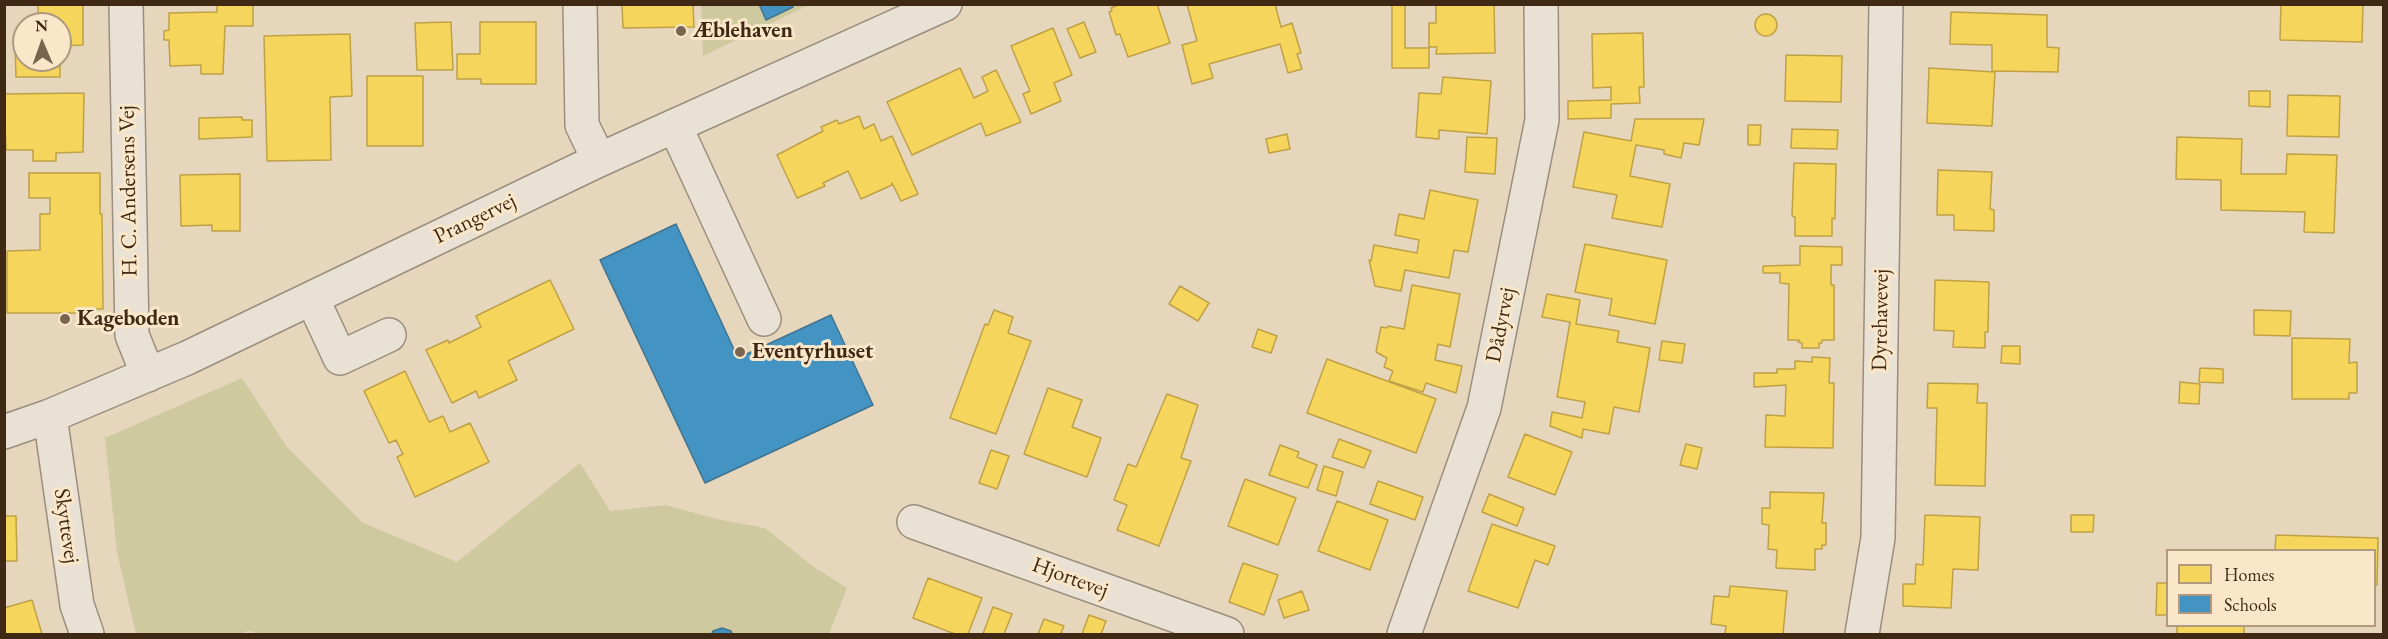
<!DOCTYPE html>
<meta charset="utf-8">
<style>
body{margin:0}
#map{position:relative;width:2388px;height:639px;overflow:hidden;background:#e6d6bc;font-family:"EB Garamond",serif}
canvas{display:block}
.frame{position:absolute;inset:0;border:6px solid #3f2814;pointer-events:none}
.legend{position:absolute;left:2166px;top:549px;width:210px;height:78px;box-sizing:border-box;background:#fae6c8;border:2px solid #af9a80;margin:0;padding:8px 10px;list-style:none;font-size:18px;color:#3f2814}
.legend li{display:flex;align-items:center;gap:12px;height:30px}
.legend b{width:30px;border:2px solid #af9a80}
.north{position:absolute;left:12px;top:12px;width:60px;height:60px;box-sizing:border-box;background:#fae6c8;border:2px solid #af9a80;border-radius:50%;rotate:358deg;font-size:16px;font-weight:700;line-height:24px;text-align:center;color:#3f2814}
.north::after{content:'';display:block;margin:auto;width:21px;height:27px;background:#79654f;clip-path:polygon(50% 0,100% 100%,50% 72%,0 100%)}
</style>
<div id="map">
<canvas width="2388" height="639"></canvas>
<div class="frame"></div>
<ul class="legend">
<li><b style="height:16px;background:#f6d55c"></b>Homes</li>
<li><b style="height:16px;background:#4393c3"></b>Schools</li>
</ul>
<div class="north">N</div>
</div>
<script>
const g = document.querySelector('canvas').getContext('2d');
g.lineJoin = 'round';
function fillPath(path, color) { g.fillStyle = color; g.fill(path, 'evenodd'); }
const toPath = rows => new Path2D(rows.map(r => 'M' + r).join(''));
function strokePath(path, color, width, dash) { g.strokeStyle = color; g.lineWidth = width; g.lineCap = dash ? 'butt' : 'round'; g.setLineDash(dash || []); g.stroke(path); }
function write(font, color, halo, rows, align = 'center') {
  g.font = font + ' "EB Garamond",serif'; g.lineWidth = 6; g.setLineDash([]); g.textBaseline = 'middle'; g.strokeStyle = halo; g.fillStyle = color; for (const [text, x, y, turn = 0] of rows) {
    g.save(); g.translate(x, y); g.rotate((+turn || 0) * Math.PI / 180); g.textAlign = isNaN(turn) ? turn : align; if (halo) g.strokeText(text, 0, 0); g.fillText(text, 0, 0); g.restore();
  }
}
const green = toPath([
 [807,4,807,6,703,56,701,5],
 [242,378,287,447,363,523,457,562,580,463,610,511,666,505,717,519,765,528,814,567,847,588,829,634,260,634,250,631,237,634,136,634,117,552,105,438]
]);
const homes = toPath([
 [38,4,83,4,83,45,60,46,60,24,38,24,38,4],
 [217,4,253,4,253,26,225,26,223,74,201,74,201,65,170,66,169,40,164,40,164,31,169,30,169,13,217,12,217,4],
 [622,4,693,4,694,27,623,28,622,4],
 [1120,4,1157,4,1170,43,1128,57,1120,34,1116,35,1109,12,1112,11,1111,8,1120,4],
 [1187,4,1275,4,1281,27,1292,23,1301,53,1297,54,1302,69,1288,73,1280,44,1209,64,1213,78,1192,84,1182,45,1197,41,1187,4],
 [1392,4,1405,4,1405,48,1429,48,1429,68,1392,68,1392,4],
 [1436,4,1494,4,1495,53,1436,54,1437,47,1429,47,1429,23,1436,23,1436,4],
 [2281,4,2363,4,2362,42,2280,40,2281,4],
 [1951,12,2047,15,2047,47,2059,48,2058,72,1992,71,1992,45,1950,44,1951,12],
 '1755 25a11 11 0 1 1 22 0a11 11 0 1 1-22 0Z',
 [451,22,453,70,417,70,415,23,451,22],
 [480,22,536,22,536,84,481,84,481,79,457,79,457,54,480,54,480,22],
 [1084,22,1096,52,1080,58,1067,29,1084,22],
 [1053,28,1072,75,1054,83,1061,101,1031,114,1023,94,1030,91,1011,46,1053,28],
 [1643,33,1644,87,1639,87,1640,103,1611,104,1611,118,1568,119,1568,101,1611,100,1611,87,1593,88,1592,34,1643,33],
 [350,34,352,96,330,97,331,160,267,161,264,36,350,34],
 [15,43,24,43,24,60,60,60,60,77,16,77,15,43],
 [1786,55,1842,56,1841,102,1785,101,1786,55],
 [960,68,974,98,988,91,982,77,996,70,1021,122,986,136,981,123,912,155,887,102,960,68],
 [1929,68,1995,72,1992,126,1927,123,1929,68],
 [367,76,423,76,423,146,367,146,367,76],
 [1443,77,1491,81,1487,134,1439,130,1439,139,1416,137,1419,93,1441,94,1443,77],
 [2249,91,2270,91,2270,107,2249,106,2249,91],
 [84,93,83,152,56,153,56,161,33,161,33,150,6,150,4,94,84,93],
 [2288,95,2340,96,2339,137,2287,136,2288,95],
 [859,116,864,129,874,124,881,141,892,136,918,194,901,201,892,183,892,185,861,199,848,171,823,183,825,186,797,198,777,155,823,131,821,127,837,120,839,124,859,116],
 [242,117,242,120,252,120,252,137,199,139,199,118,242,117],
 [1635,119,1704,119,1699,145,1684,143,1681,158,1664,154,1664,150,1636,145,1630,176,1670,184,1662,227,1612,218,1617,195,1573,187,1584,132,1631,141,1635,119],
 [1748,125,1761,125,1760,145,1748,145,1748,125],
 [1792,129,1838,130,1837,149,1791,148,1792,129],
 [1287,134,1290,149,1269,153,1266,139,1287,134],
 [1467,137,1497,138,1495,174,1465,172,1467,137],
 [2177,137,2242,139,2241,174,2286,174,2287,154,2337,155,2334,233,2304,232,2305,212,2221,210,2221,180,2176,179,2177,137],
 [1794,163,1836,164,1835,219,1832,218,1832,236,1795,236,1795,217,1792,216,1794,163],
 [1938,170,1992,172,1990,209,1994,210,1994,231,1954,230,1954,215,1937,215,1938,170],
 [29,173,100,173,100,214,102,214,103,309,87,309,87,313,7,313,7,251,40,250,40,214,50,214,50,198,29,198,29,173],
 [240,174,240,231,212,231,212,225,181,226,180,175,240,174],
 [1430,190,1478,200,1468,252,1454,250,1449,278,1405,270,1401,291,1375,286,1369,260,1371,261,1374,245,1417,253,1419,240,1395,235,1399,214,1424,219,1430,190],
 [1585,244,1667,260,1655,324,1609,315,1612,299,1575,292,1585,244],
 [1800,246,1842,247,1842,265,1831,265,1831,285,1834,285,1834,340,1822,340,1822,343,1819,343,1819,348,1802,348,1802,343,1798,342,1799,340,1788,340,1789,284,1780,283,1780,273,1763,273,1763,266,1800,265,1800,246],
 [550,280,574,329,508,361,517,380,479,398,476,391,452,403,426,350,448,340,449,343,481,327,476,316,550,280],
 [1935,280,1989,282,1988,332,1985,332,1985,348,1953,347,1954,331,1934,330,1935,280],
 [1412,285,1460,294,1450,347,1438,344,1435,360,1462,366,1456,393,1426,383,1423,392,1389,381,1393,371,1384,367,1387,358,1376,352,1381,327,1387,328,1388,326,1404,329,1412,285],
 [1180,286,1209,303,1198,321,1169,304,1180,286],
 [1547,294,1580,300,1576,324,1619,331,1617,342,1650,348,1639,412,1614,407,1609,434,1583,429,1582,438,1550,426,1552,412,1582,418,1585,402,1557,397,1570,322,1542,317,1547,294],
 [994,310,1013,317,1008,333,1031,341,996,434,950,418,985,324,988,325,994,310],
 [2254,310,2291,311,2290,336,2254,335,2254,310],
 [1258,329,1277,336,1271,353,1252,347,1258,329],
 [2292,338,2350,339,2349,363,2357,362,2357,393,2349,393,2349,399,2292,399,2292,338],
 [1662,341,1685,344,1682,363,1659,360,1662,341],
 [2002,346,2020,346,2020,364,2001,363,2002,346],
 [1812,357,1830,358,1829,383,1834,383,1833,448,1765,447,1766,415,1785,416,1786,385,1754,387,1754,373,1777,373,1777,369,1795,369,1795,361,1812,362,1812,357],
 [1327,359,1436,399,1416,453,1307,413,1327,359],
 [2200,368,2223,369,2223,383,2199,382,2200,368],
 [405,371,429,422,443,416,450,432,470,423,489,462,415,497,397,457,403,454,396,440,389,443,364,391,405,371],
 [2180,382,2200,384,2199,404,2179,403,2180,382],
 [1928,383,1978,384,1977,403,1987,403,1985,486,1935,485,1937,408,1927,408,1928,383],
 [1048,388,1082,400,1072,427,1101,438,1087,477,1024,454,1048,388],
 [1167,394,1198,405,1181,458,1191,461,1159,546,1117,530,1127,505,1114,500,1128,464,1136,467,1167,394],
 [1525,434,1572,452,1555,495,1508,477,1525,434],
 [1339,439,1371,451,1364,468,1332,457,1339,439],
 [1686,444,1702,448,1697,469,1680,465,1686,444],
 [1280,445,1299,452,1297,457,1317,465,1308,488,1269,475,1280,445],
 [991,450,1009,456,997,489,979,483,991,450],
 [1324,466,1343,472,1336,496,1317,490,1324,466],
 [1245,479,1296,498,1278,545,1228,526,1245,479],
 [1378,481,1423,497,1415,520,1370,504,1378,481],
 [1770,492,1824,493,1822,523,1826,523,1826,545,1822,545,1822,549,1815,549,1815,570,1776,568,1777,550,1768,549,1769,525,1762,524,1762,508,1770,508,1770,492],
 [1489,494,1524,508,1517,526,1482,512,1489,494],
 [1337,501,1388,520,1370,570,1318,551,1337,501],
 [1925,515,1980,517,1978,570,1953,569,1951,608,1903,606,1903,584,1915,584,1916,564,1923,565,1925,515],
 [2071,515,2094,515,2093,532,2071,532,2071,515],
 [4,516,16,516,17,561,4,561,4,516],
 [1492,524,1555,546,1548,565,1535,560,1518,608,1468,591,1492,524],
 [2276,535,2378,538,2377,585,2374,585,2374,550,2275,550,2276,535],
 [1243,563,1278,575,1264,615,1229,602,1243,563],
 [928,578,982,598,968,634,955,634,913,618,928,578],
 [2157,583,2168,583,2168,615,2156,615,2157,583],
 [1730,586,1787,591,1783,634,1725,634,1726,626,1711,624,1714,596,1729,597,1730,586],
 [1302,591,1309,610,1284,618,1278,600,1302,591],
 [32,600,42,634,4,634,4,608,32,600],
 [993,607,1012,614,1004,634,983,634,993,607],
 [1089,615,1106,621,1101,634,1082,634,1089,615],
 [1044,619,1064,626,1061,633,1065,634,1038,634,1044,619],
 [2177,626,2244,626,2244,634,2177,634,2177,626]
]);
const schools = toPath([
 [759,4,792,4,793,7,766,20,759,4],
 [676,224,738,358,831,315,873,405,705,483,600,260,676,224],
 [722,628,731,631,732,634,712,634,713,631,722,628]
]);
const minor = toPath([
 [126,4,132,335,148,375],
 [580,4,582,125,599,160],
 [675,126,764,319],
 [312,298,340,358,389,335],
 [50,416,77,605,87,634],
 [4,432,50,416,187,358,599,160,945,4],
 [914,522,1227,634],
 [1404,634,1484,408,1542,120,1541,4],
 [1862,634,1878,538,1886,4]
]);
const markers = [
 [681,31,6,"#79654f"],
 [65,319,6,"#79654f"],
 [740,352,6,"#79654f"]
];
const poiNames = [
 ["Æblehaven",693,31],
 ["Kageboden",77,319],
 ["Eventyrhuset",752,352]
];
const streetNames = [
 ["H. C. Andersens Vej",129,191,-91],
 ["Prangervej",475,219,-26],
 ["Dyrehavevej",1881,320,-89],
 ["Dådyrvej",1501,325,-79],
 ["Skyttevej",66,526,82],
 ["Hjortevej",1070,578,20]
];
fillPath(green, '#cfc9a0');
fillPath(homes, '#f6d55c');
strokePath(homes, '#bfa146', 1.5);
fillPath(schools, '#4393c3');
strokePath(schools, '#42738e', 1.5);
strokePath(minor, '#9a8e7e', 36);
strokePath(minor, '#e9e1d4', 33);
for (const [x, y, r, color] of markers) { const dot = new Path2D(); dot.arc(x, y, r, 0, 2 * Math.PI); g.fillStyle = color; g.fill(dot); strokePath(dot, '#fae6c8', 2); }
write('bold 22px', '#3f2814', '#fae6c8', poiNames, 'left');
write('22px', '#3f2814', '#fae6c8', streetNames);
</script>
